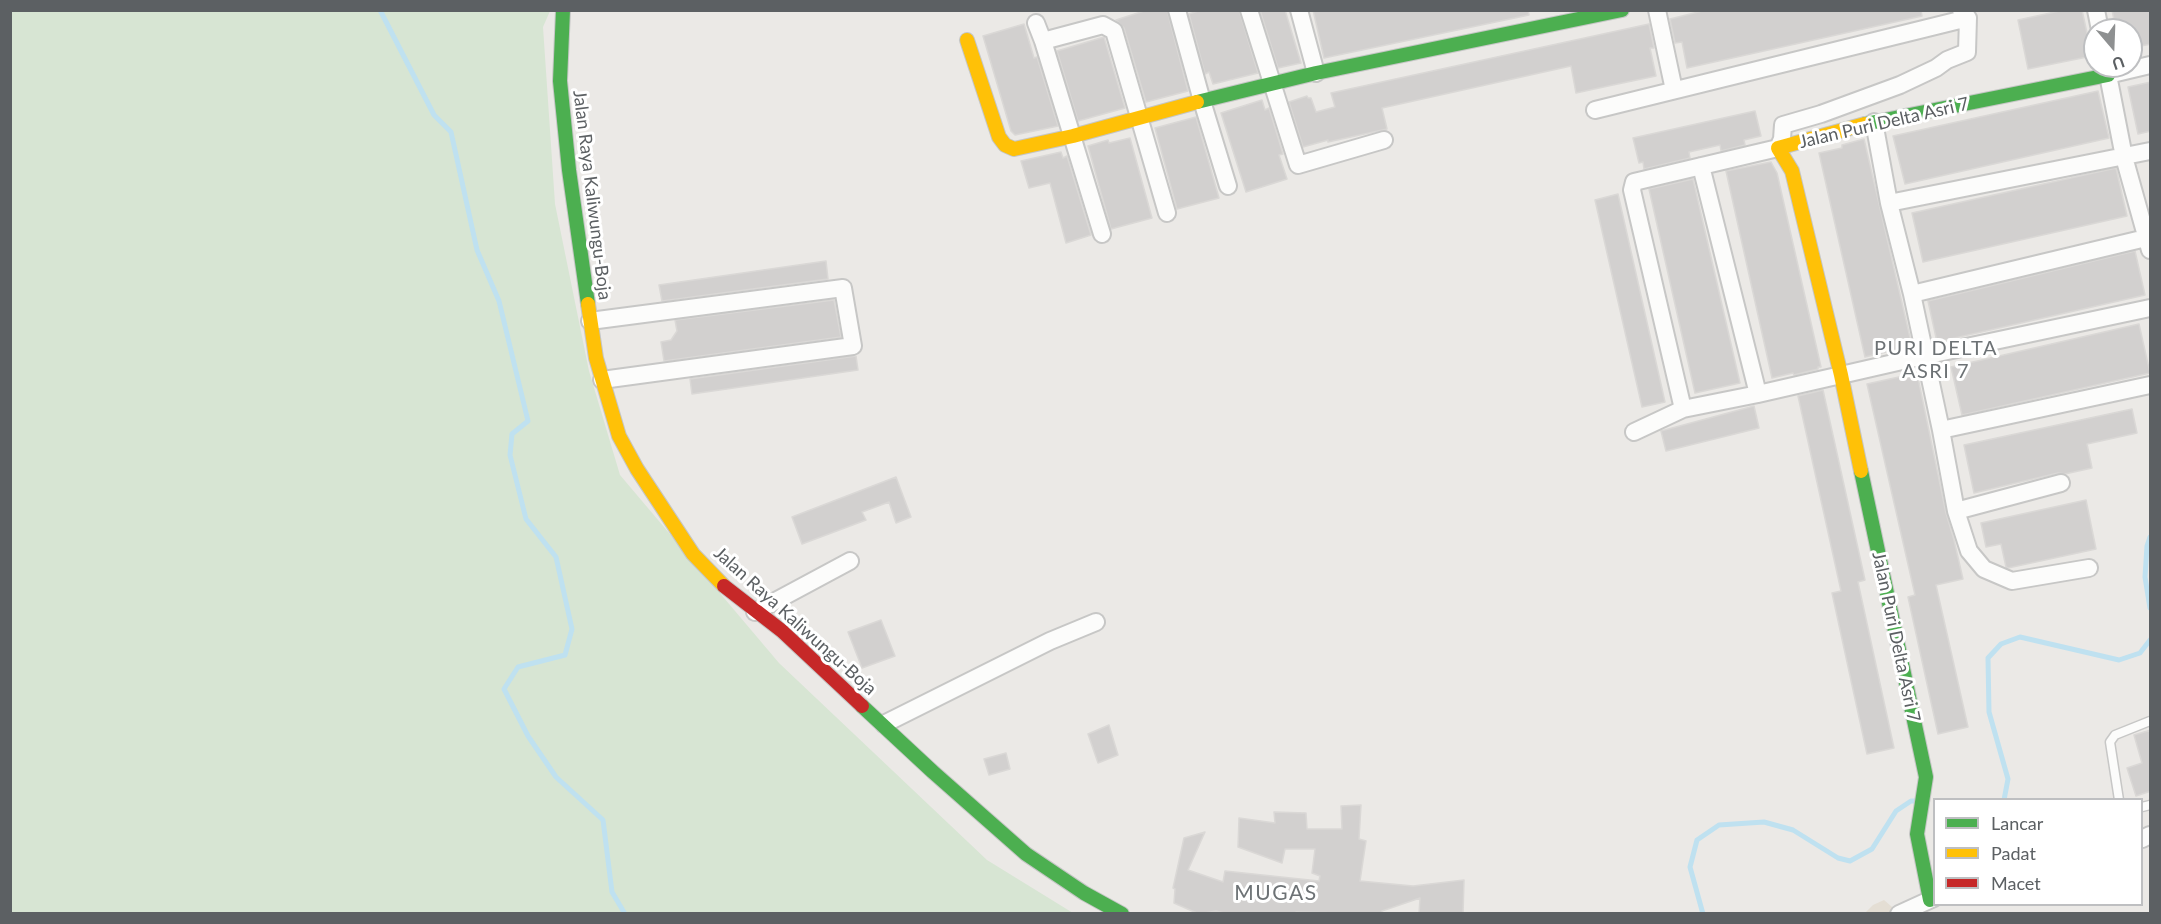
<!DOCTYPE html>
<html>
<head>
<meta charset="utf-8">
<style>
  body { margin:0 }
  #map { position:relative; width:2161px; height:924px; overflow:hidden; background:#ebe9e6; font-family:Lato,sans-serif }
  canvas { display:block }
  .frame { position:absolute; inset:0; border:12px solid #5c6063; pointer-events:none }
  .legend { position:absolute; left:1933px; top:798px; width:210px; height:108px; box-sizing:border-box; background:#fff; border:2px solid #bebfc1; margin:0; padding:8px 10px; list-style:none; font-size:18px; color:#5c6063 }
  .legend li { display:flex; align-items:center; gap:12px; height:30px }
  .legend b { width:30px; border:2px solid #bebfc1 }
  .north { position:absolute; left:2083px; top:18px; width:60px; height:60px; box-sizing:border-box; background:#fff; border:2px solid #bebfc1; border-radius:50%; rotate:161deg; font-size:16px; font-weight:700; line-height:24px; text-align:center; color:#5c6063 }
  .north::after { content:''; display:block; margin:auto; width:21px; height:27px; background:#8e9091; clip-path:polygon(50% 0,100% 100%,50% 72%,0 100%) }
</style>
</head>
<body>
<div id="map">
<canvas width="2161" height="924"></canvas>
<div class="frame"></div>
<ul class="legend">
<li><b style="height:8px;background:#4caf50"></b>Lancar</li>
<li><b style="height:8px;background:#ffc107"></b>Padat</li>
<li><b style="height:8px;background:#c62828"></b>Macet</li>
</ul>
<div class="north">U</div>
</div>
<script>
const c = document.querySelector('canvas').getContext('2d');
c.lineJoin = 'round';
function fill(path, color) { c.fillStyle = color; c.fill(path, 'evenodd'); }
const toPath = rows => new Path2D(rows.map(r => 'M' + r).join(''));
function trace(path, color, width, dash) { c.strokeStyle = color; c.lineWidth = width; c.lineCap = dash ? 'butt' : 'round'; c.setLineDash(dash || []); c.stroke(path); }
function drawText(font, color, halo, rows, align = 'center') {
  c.font = font + ' Lato,sans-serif'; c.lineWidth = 6; c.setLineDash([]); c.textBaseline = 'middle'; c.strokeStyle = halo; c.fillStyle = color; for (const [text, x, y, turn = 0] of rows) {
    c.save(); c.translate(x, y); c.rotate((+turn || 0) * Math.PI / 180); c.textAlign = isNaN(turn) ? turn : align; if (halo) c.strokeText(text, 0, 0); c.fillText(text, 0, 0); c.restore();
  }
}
fill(toPath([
  [1884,900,1899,913,1864,914,1873,905]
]), '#e4ded4');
fill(toPath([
  [10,11,550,11,543,27,555,204,589,371,620,475,779,663,987,860,1073,913,11,913]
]), '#d7e5d3');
trace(toPath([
  [380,10,434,115,451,132,477,250,499,301,528,421,512,434,510,455,526,519,556,557,572,629,565,655,518,667,504,689,528,736,556,777,603,820,612,892,625,914],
  [2150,537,2147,546,2145,577,2150,608],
  [2004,800,2008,779,1989,712,1988,658,2001,644,2020,637,2119,660,2140,653,2150,640],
  [1703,914,1690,867,1697,840,1719,825,1764,822,1793,830,1838,858,1850,861,1872,849,1896,811,1911,801,1917,801]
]), '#bfe1f0', 5);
const building = toPath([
  [1147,10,1167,10,1188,91,1146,102,1124,28,1116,20,1147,10],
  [1201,10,1239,10,1258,73,1213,84,1209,72,1205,74,1189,14,1201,10],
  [1260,10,1285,10,1301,63,1278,68,1260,10],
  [1313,10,1528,10,1529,15,1324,58,1313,10],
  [1706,10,1921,10,1922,16,1687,68,1682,42,1675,43,1670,19,1706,10],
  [2064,10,2082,10,2092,56,2028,69,2018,20,2064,10],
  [2112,10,2151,10,2151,44,2131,48,2131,30,2116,30,2112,10],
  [1024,24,1034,58,1037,57,1058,126,1015,135,1011,131,983,36,1024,24],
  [1649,24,1654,48,1650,48,1656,76,1613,85,1576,93,1571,66,1382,108,1387,129,1328,142,1328,140,1303,147,1289,102,1307,96,1308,98,1311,98,1316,112,1335,107,1331,93,1649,24],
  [1104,37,1125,108,1078,121,1057,51,1104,37],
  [2151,82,2151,131,2138,134,2128,87,2151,82],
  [2098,91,2109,138,1905,184,1893,136,2098,91],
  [1262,100,1265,110,1269,108,1283,154,1279,155,1287,179,1246,192,1221,113,1262,100],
  [1755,111,1761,136,1744,140,1745,145,1721,151,1720,145,1689,152,1690,158,1644,169,1643,162,1639,163,1633,138,1755,111],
  [1196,117,1219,198,1177,209,1155,128,1196,117],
  [1130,138,1152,218,1111,229,1088,146,1108,140,1109,143,1130,138],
  [1864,139,1912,346,1865,357,1819,153,1842,148,1842,145,1864,139],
  [1061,152,1063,158,1067,156,1091,235,1066,243,1050,183,1029,188,1021,161,1061,152],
  [1771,162,1777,173,1821,367,1818,367,1818,369,1794,375,1793,373,1772,378,1726,171,1771,162],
  [2116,168,2127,216,1923,262,1912,213,2116,168],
  [1693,179,1740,383,1695,393,1649,189,1693,179],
  [1618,194,1665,402,1642,407,1595,200,1618,194],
  [2135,251,2145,295,1937,342,1928,301,2135,251],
  [826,261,828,279,662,301,659,285,826,261],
  [834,300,841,337,664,361,661,342,671,340,677,331,675,320,834,300],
  [2139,324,2150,373,1962,415,1951,367,2139,324],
  [856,356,858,370,692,394,690,379,856,356],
  [1917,373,1946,513,1954,540,1963,579,1936,585,1968,727,1938,734,1908,597,1915,595,1867,384,1917,373],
  [1823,390,1865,580,1858,582,1894,748,1867,754,1832,593,1841,591,1798,396,1823,390],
  [1754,406,1759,428,1666,451,1661,431,1754,406],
  [2132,409,2137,433,2087,444,2092,468,2065,474,2058,473,1974,493,1964,445,2132,409],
  [896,477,911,517,896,523,889,502,862,512,866,520,802,544,792,517,896,477],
  [2086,500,2096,549,2008,568,2006,567,2001,544,1986,547,1981,523,2086,500],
  [881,620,895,656,862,668,848,632,881,620],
  [1109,725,1118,755,1098,763,1088,734,1109,725],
  [2151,730,2151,791,2136,796,2127,768,2142,763,2134,735,2151,730],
  [1006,753,1010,769,989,775,984,759,1006,753],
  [1361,805,1359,839,1366,841,1360,881,1413,886,1464,880,1463,914,1419,914,1420,898,1382,911,1382,914,1296,912,1296,914,1228,914,1216,911,1199,914,1174,903,1175,889,1173,888,1184,838,1205,832,1188,870,1223,882,1225,871,1319,881,1320,876,1312,873,1315,849,1285,849,1282,863,1238,847,1239,818,1275,823,1274,812,1306,813,1307,829,1342,829,1341,806,1361,805]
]);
fill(building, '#d2d0cf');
trace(building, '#dad8d6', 1.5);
const lane = toPath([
  [2119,800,2110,742,2115,735,2150,721],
  [2142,807,2150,805]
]);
const street = toPath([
  [1177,10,1202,101,1228,186],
  [1249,10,1298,165,1384,140],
  [1299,10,1316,73],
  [1657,10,1674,90],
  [2096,10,2100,30],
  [1036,23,1043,41,1103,25,1114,31,1167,213],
  [1043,41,1102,234],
  [2150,65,2108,75,2124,157,2150,250],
  [1595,110,1968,18],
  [1874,122,1889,203,1912,294,1941,430,1956,511,1969,551,1984,569,2012,581,2089,568],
  [1701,166,1758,394],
  [1889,203,2150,151],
  [1912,294,2150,237],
  [590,321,843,288,853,346,602,380],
  [1683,409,1632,190,1634,182,1778,148,1782,139,1783,125,1821,114,1900,85,1936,68,1947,60,1967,52,1968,18,1961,10],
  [1941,430,2150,385],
  [1634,432,1683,409,1758,394,1924,356,2150,308],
  [1956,511,2061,483],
  [755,612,850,561],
  [884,724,1050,641,1096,622],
  [2142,839,2150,835],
  [1899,914,1934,898]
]);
const fast = toPath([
  [563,10,560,81,569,170,588,304],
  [1197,102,1316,73,1622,10],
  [1865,124,2108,75,2107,66],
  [1861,471,1926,777,1917,834,1930,900],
  [862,706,933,772,1026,854,1084,893,1122,914]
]);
const slow = toPath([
  [967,40,999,137,1005,145,1014,149,1073,136,1197,102],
  [588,304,596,358,619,436,637,469,693,554,724,586],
  [1861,471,1841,375,1792,171,1778,148,1865,124]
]);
const jam = toPath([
  [724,586,782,631,862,706]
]);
trace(lane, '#c7c7c6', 11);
trace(street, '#c7c7c6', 20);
trace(fast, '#c5c6c5', 16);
trace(slow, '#c5c6c5', 16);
trace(jam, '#c5c6c5', 16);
trace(lane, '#fcfcfb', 8);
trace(street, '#fcfcfb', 16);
trace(fast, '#4caf50', 14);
trace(slow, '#ffc107', 14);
trace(jam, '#c62828', 14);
drawText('18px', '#5c6063', '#fff', [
  ["Jalan Puri Delta Asri 7",1884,123,-13],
  ["Jalan Raya Kaliwungu-Boja",592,195,83],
  ["Jalan Raya Kaliwungu-Boja",795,621,42],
  ["Jalan Puri Delta Asri 7",1896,637,78]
]);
c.letterSpacing = '1.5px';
drawText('20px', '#6d7275', '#fff', [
  ["PURI DELTA",1936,349],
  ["ASRI 7",1936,372]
]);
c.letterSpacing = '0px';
c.letterSpacing = '1.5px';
drawText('21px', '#6d7275', '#fff', [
  ["MUGAS",1276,893]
]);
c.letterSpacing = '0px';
</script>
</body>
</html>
